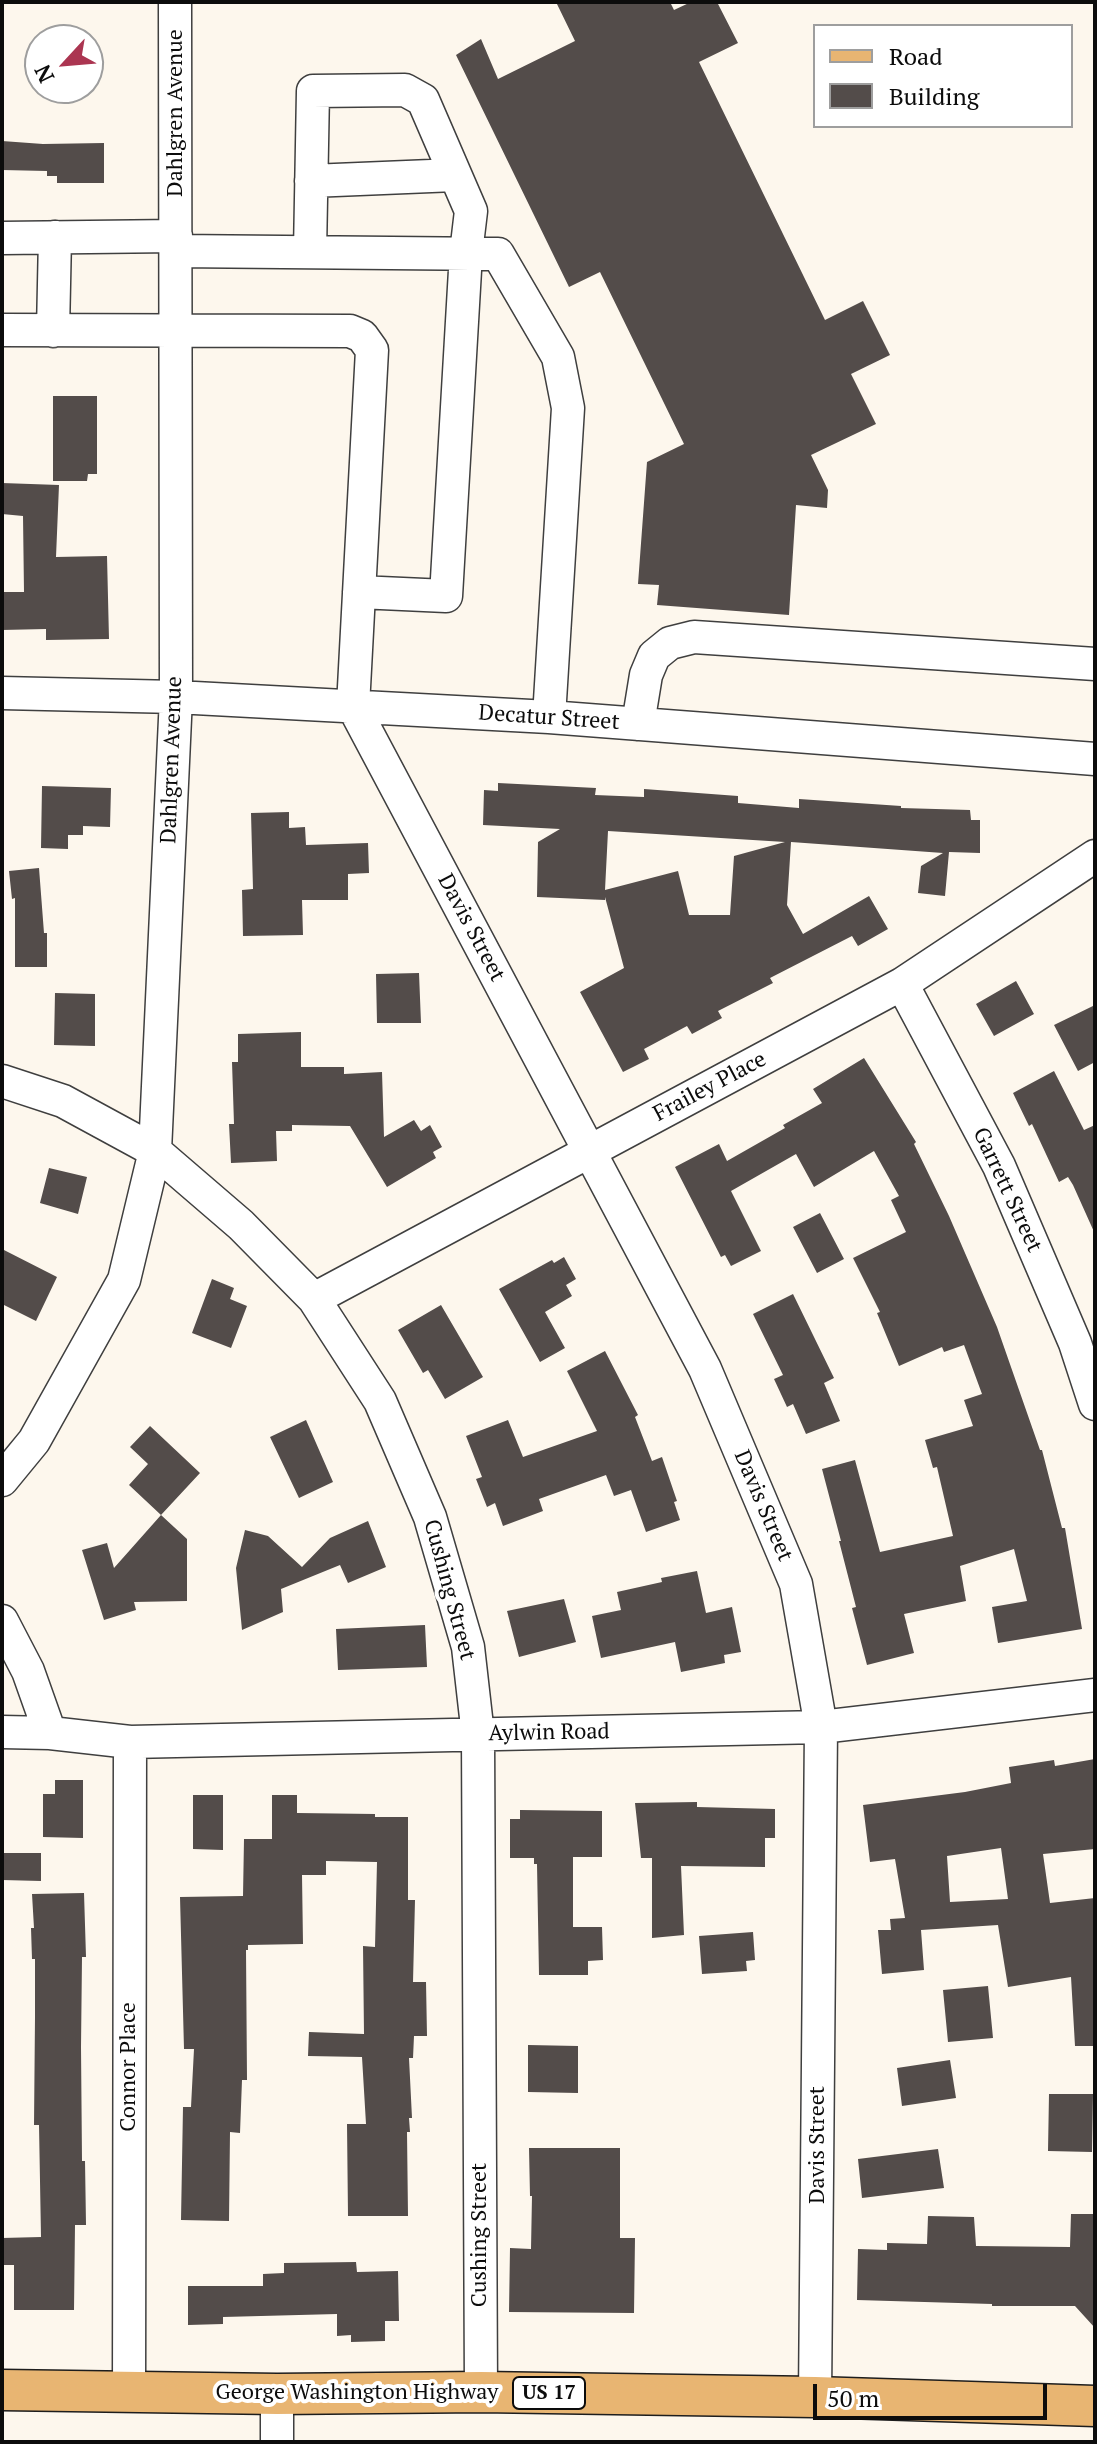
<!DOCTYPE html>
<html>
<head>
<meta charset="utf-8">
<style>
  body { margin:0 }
  #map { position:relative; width:1097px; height:2444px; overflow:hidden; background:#fdf7ed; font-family:"PT Serif",serif }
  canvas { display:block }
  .frame { position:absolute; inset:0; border:4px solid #0c0c0c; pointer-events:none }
  .legend { position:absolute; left:813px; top:24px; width:260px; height:104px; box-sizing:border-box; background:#fff; border:2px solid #9e9e9e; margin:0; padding:10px 14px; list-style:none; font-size:24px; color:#0c0c0c }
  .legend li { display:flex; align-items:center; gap:16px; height:40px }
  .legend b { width:40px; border:2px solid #9e9e9e }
  .north { position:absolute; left:24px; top:24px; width:80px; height:80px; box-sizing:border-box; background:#fff; border:2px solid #9e9e9e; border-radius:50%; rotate:244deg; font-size:22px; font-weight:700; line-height:32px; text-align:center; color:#0c0c0c }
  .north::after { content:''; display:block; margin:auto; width:28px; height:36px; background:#ab3551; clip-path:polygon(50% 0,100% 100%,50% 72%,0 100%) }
  .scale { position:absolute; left:813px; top:2384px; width:234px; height:36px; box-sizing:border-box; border:4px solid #0c0c0c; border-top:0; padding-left:10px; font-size:24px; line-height:28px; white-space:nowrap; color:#0c0c0c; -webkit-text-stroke:6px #fff; paint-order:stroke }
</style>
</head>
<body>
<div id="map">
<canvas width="1097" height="2444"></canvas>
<div class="frame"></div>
<ul class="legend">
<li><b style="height:10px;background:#e8b572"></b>Road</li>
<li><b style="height:22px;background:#534c4a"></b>Building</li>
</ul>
<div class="north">N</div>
<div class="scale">50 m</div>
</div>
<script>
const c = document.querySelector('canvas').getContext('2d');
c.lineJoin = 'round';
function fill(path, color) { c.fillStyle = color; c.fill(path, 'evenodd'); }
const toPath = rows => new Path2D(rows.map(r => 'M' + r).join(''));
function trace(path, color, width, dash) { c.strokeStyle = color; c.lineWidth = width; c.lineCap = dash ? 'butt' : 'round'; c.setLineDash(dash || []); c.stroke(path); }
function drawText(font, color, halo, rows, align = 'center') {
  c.font = font + ' "PT Serif",serif'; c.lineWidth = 8; c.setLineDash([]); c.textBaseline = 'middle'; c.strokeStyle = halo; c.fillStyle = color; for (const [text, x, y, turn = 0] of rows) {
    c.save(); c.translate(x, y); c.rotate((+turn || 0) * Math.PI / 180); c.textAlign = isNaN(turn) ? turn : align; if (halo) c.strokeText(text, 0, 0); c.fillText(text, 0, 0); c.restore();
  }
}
fill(toPath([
  [556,2,670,2,674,10,691,2,717,2,738,43,699,62,825,320,863,301,890,355,851,374,876,424,811,455,828,490,827,508,796,505,789,615,657,605,659,585,638,584,647,462,684,444,600,272,569,287,456,55,481,39,498,79,575,41],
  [2,141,43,144,104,143,104,183,57,183,57,176,47,176,47,171,2,170],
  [53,396,97,396,97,474,88,474,87,481,53,481],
  [2,483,59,485,56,557,107,556,109,639,46,640,46,629,2,630,2,592,24,592,23,516,2,514],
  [498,783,596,788,595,795,644,797,644,789,738,796,738,803,799,808,799,799,901,806,901,808,970,810,971,820,980,820,980,853,949,852,945,896,918,893,921,866,943,853,791,842,787,905,803,934,869,896,888,929,858,946,852,936,770,978,773,983,718,1011,722,1018,692,1034,687,1026,644,1049,649,1059,623,1072,580,992,624,968,605,897,605,900,537,897,538,842,560,829,483,825,484,790,498,791],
  [608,831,785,842,734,856,730,915,689,915,678,871,605,890],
  [42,786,111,788,110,827,83,826,83,835,68,835,68,849,41,848],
  [289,812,289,828,305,827,306,845,368,843,369,873,348,874,348,900,302,900,303,935,243,936,242,890,253,889,251,813],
  [39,868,44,933,47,933,47,967,15,967,15,898,12,899,9,871],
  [419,973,421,1023,377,1023,376,974],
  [1016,981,1034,1014,994,1036,976,1004],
  [55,993,95,994,95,1046,54,1045],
  [1095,1005,1095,1062,1078,1071,1054,1025],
  [301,1032,301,1067,344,1067,344,1074,382,1072,384,1137,414,1120,421,1131,430,1125,442,1147,433,1152,436,1158,387,1187,350,1126,292,1125,292,1131,276,1131,277,1161,231,1163,229,1124,234,1124,232,1062,238,1062,238,1034],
  [864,1058,916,1142,914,1144,949,1216,997,1327,1040,1450,1042,1450,1062,1528,1065,1528,1082,1629,998,1643,992,1607,1027,1601,1014,1549,960,1566,966,1601,904,1614,914,1653,867,1665,852,1608,856,1607,839,1541,841,1541,822,1469,855,1460,880,1552,953,1536,937,1467,933,1468,925,1440,973,1426,964,1400,982,1394,964,1345,944,1352,942,1347,899,1366,877,1313,880,1312,853,1258,906,1232,891,1200,899,1196,874,1151,814,1187,796,1154,731,1191,761,1251,731,1266,725,1255,721,1257,675,1167,719,1144,727,1161,785,1128,783,1125,822,1103,813,1089],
  [1054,1071,1084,1130,1095,1125,1095,1234,1073,1185,1068,1177,1059,1182,1032,1124,1029,1126,1013,1093],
  [49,1168,87,1177,78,1214,40,1203],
  [820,1213,844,1259,817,1273,793,1227],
  [2,1249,57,1277,36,1321,2,1304],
  [564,1257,576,1279,566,1285,572,1296,545,1312,565,1348,540,1362,499,1289,552,1260,554,1263],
  [212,1279,234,1288,230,1299,247,1306,231,1348,192,1333],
  [793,1294,834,1378,824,1383,840,1421,806,1434,793,1404,787,1407,774,1379,783,1375,753,1314],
  [441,1305,483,1377,445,1399,428,1370,423,1373,398,1330],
  [605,1351,638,1415,635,1417,652,1461,662,1457,677,1501,674,1502,680,1520,646,1532,631,1490,614,1496,606,1475,539,1499,543,1511,503,1526,495,1503,487,1507,476,1479,482,1477,466,1436,508,1420,523,1457,597,1431,567,1371],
  [306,1420,333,1482,299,1498,270,1437],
  [150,1426,200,1473,161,1515,187,1539,187,1601,134,1602,136,1610,104,1620,82,1550,107,1543,114,1568,161,1515,129,1485,148,1464,130,1447],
  [368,1521,386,1567,348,1583,340,1565,281,1589,283,1612,242,1630,236,1568,245,1530,268,1536,302,1567,330,1538],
  [697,1571,706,1613,732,1607,741,1652,724,1655,725,1663,681,1672,675,1642,601,1658,592,1616,621,1610,617,1592,662,1582,661,1578],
  [564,1599,576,1642,519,1657,507,1611],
  [425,1625,427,1667,338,1670,336,1629],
  [1095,1759,1095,1849,1043,1854,1050,1903,1095,1898,1095,2046,1075,2046,1071,1977,1008,1987,998,1925,921,1930,924,1970,882,1974,878,1930,891,1930,890,1919,905,1918,895,1859,870,1862,863,1805,965,1792,1011,1783,1009,1767,1054,1760,1055,1766],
  [1001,1848,1008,1899,950,1902,947,1856],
  [55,1780,83,1780,83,1838,43,1837,43,1794,55,1794],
  [193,1795,223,1795,223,1850,193,1849],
  [272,1795,297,1795,297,1813,375,1814,375,1817,408,1817,408,1900,415,1900,413,1982,426,1982,427,2036,414,2036,413,2058,409,2058,412,2118,409,2118,410,2132,407,2132,408,2216,348,2216,347,2124,366,2124,362,2057,308,2056,309,2032,364,2034,363,1946,375,1947,377,1862,326,1861,326,1875,302,1875,303,1944,248,1945,248,1950,246,1950,247,2080,242,2080,240,2133,230,2132,229,2221,181,2220,183,2107,191,2107,194,2049,184,2049,180,1897,243,1896,244,1839,272,1839],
  [697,1802,697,1807,775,1809,775,1838,765,1838,765,1867,681,1866,684,1935,652,1938,652,1858,641,1858,635,1803],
  [520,1810,602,1811,602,1857,573,1857,573,1927,602,1927,603,1960,588,1961,588,1975,539,1975,537,1864,534,1864,534,1858,510,1858,510,1819,520,1819],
  [2,1853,41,1853,41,1881,2,1880],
  [84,1893,86,1957,82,1957,81,2047,82,2161,85,2161,86,2225,75,2225,74,2310,14,2310,14,2265,2,2265,2,2238,41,2237,39,2125,34,2125,35,2017,35,1959,32,1959,31,1928,34,1928,32,1894],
  [753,1932,755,1960,746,1961,747,1971,702,1974,699,1936],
  [988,1986,993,2038,948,2042,943,1990],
  [528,2045,578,2046,578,2093,528,2092],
  [950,2060,956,2098,902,2106,897,2068],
  [1049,2094,1093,2094,1092,2152,1048,2151],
  [529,2148,620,2148,620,2238,635,2238,634,2313,509,2312,510,2248,531,2249,532,2196,530,2196],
  [938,2149,944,2188,862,2198,858,2159],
  [1071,2214,1095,2214,1095,2328,1075,2306,992,2306,992,2304,857,2300,858,2249,887,2250,887,2243,927,2244,928,2216,974,2217,976,2246,1070,2247],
  [356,2262,357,2272,398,2271,399,2321,385,2321,385,2341,351,2342,351,2335,337,2336,337,2314,223,2317,223,2324,188,2325,188,2286,263,2286,263,2274,284,2273,284,2263]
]), '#534c4a');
const minor = toPath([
  [311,181,455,175],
  [2,238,176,236],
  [176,251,498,254,558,357,568,408,549,717],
  [310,252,313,91,405,90,423,100,471,211,466,253,446,596,359,592],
  [2,330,350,331,362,336,372,350,353,706,705,1369,796,1584,821,1727,815,2397],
  [53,331,55,237],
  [2,693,176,697,549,717,1095,759],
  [638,724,646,675,654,656,670,643,694,637,1095,664],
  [902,984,999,1166,1075,1343,1095,1404],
  [2,1081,63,1101,155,1151,241,1225,314,1299,380,1401,430,1517,468,1647,478,1735,481,2392],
  [314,1299,902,984,1095,856],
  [2,1480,34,1441,124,1280,155,1151,176,697,175,2],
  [2,1621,28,1671,50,1733],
  [2,1732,50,1733,130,1742,821,1727,1095,1695],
  [129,2392,130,1742],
  [277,2394,277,2442]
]);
const major = toPath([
  [2,2390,277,2394,481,2392,815,2397,1095,2406]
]);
trace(minor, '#3f3f3f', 35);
trace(major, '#1d1d1d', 43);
trace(minor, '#fff', 32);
trace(major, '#e8b572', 40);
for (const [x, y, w] of [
  [549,2393,72]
]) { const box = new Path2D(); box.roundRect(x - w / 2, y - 16, w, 32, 6); c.fillStyle = '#fff'; c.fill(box); trace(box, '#0c0c0c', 2); }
drawText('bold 20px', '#0c0c0c', null, [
  ["US 17",549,2393]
]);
drawText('22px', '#0c0c0c', '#fff', [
  ["Dahlgren Avenue",176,113,-90],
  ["Decatur Street",549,718,4],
  ["Dahlgren Avenue",172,760,-88],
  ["Davis Street",471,928,62],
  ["Frailey Place",710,1087,-28],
  ["Garrett Street",1007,1190,65],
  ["Davis Street",763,1506,67],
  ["Cushing Street",449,1590,75],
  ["Aylwin Road",549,1733,-1],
  ["Connor Place",129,2067,-90],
  ["Davis Street",818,2145,-90],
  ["Cushing Street",480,2235,-90],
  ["George Washington Highway",357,2393]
]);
</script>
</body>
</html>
